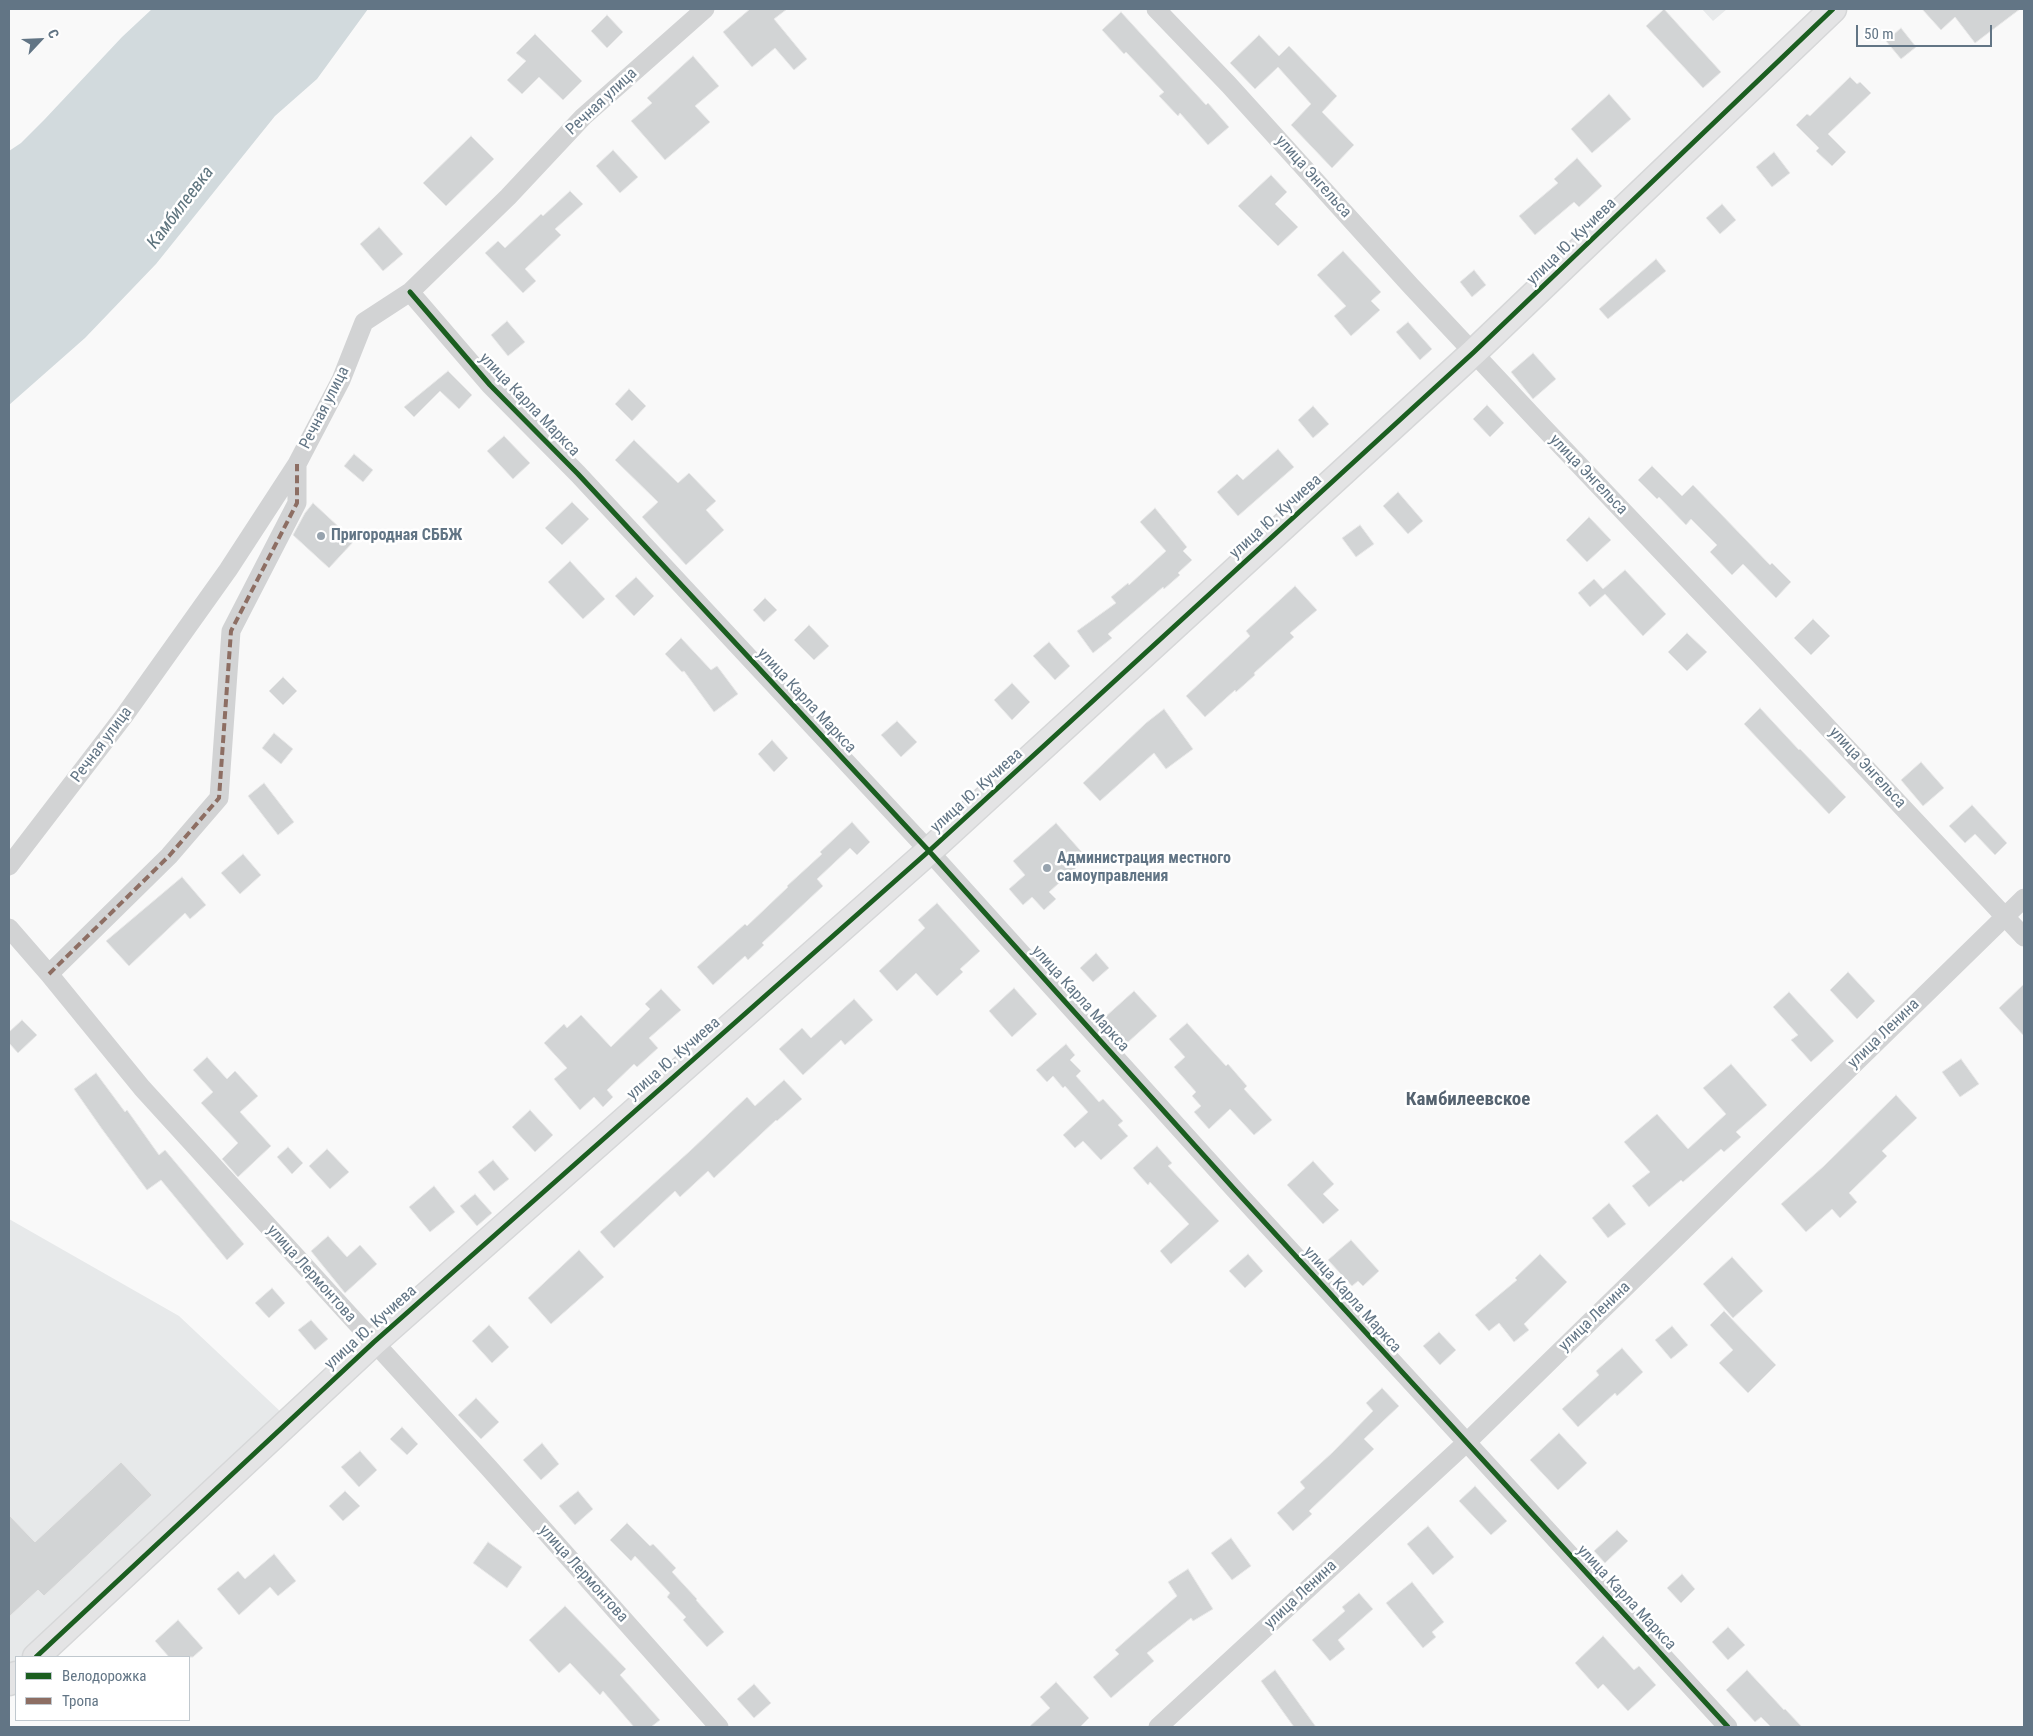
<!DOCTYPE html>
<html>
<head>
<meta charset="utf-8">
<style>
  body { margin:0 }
  #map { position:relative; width:2033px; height:1736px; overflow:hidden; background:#f9f9f9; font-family:"Roboto Condensed",sans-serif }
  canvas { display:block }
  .frame { position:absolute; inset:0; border:10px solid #627585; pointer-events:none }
  .legend { position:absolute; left:15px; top:1656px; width:175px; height:65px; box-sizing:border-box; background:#fff; border:1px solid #c0c8ce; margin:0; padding:6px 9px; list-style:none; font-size:15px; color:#627585 }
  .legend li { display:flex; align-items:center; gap:10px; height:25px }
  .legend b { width:25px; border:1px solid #c0c8ce }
  .north { position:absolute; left:15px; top:15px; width:50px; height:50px; -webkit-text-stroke:4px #fff; paint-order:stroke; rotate:65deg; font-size:14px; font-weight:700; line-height:20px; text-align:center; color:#627585 }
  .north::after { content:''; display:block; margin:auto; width:18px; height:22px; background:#627585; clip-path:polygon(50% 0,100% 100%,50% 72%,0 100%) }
  .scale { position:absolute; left:1856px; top:25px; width:136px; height:22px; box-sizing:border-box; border:2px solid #627585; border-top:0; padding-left:6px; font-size:15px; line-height:18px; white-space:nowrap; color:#627585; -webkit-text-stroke:4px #fff; paint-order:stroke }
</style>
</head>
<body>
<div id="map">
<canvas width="2033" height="1736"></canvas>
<div class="frame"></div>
<ul class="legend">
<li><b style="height:6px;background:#1b5e20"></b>Велодорожка</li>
<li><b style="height:6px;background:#8d6e63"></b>Тропа</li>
</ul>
<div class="north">С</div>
<div class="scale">50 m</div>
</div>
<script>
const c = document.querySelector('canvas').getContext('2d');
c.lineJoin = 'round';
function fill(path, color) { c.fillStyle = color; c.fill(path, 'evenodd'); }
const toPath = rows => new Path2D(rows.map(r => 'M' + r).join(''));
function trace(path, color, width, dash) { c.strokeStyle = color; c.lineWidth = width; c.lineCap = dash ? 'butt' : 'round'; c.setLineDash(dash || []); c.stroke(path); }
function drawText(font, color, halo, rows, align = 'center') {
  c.font = font + ' "Roboto Condensed",sans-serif'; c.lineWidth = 5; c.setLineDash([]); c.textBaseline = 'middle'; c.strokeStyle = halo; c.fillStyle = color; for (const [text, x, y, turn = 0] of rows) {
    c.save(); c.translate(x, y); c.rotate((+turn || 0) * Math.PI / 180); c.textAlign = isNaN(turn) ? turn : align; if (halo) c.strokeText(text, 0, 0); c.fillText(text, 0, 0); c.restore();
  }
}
fill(toPath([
  [1702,9,1727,9,1713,21],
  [9,1219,179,1316,282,1413,22,1657,16,1657,16,1662,9,1669]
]), '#e7e9ea');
fill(toPath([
  [152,9,368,9,317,79,275,116,156,264,85,338,9,405,9,151,21,143,44,120,122,37]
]), '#d2dadd');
const building = toPath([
  [750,9,787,9,774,19,807,59,794,70,775,48,752,67,723,32,750,9],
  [1664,9,1721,72,1703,88,1646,26,1664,9],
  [1922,9,2020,9,1975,43,1955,17,1941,30,1922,9],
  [1121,12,1206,105,1208,103,1229,127,1208,145,1180,113,1178,116,1159,96,1164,92,1126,52,1124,54,1102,30,1121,12],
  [607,15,623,32,607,48,591,31,607,15],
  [1901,28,1916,47,1901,59,1886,41,1901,28],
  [535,34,582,81,563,100,539,77,522,94,507,80,526,61,516,53,535,34],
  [1259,35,1279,56,1289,46,1337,96,1322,112,1354,145,1332,168,1291,125,1311,104,1278,67,1255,89,1230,63,1259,35],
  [693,56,719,86,695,106,710,122,665,160,631,121,652,103,647,98,693,56],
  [1850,77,1857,84,1860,82,1871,93,1828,134,1846,152,1832,166,1816,151,1819,148,1796,125,1807,114,1810,116,1850,77],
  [1609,94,1631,119,1592,153,1571,129,1609,94],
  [471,136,494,159,446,206,423,183,471,136],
  [613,150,638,177,620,193,596,166,613,150],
  [1774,152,1790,173,1772,187,1756,167,1774,152],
  [1577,158,1602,186,1579,207,1574,202,1535,235,1519,216,1558,183,1554,179,1577,158],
  [1271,175,1287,192,1275,204,1298,227,1278,246,1238,206,1271,175],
  [570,191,583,204,555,229,561,235,525,269,536,281,523,293,485,253,498,241,505,248,541,214,543,216,570,191],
  [1722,204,1736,220,1720,234,1706,218,1722,204],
  [379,227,403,254,383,271,360,244,379,227],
  [1343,251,1381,292,1371,301,1380,310,1351,336,1334,316,1346,306,1317,275,1343,251],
  [1656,259,1666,271,1608,319,1599,309,1656,259],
  [1474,270,1486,285,1472,297,1460,282,1474,270],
  [507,321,525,342,508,356,491,335,507,321],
  [1408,322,1432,349,1420,360,1396,332,1408,322],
  [1533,353,1556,379,1533,399,1511,372,1533,353],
  [448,371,472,395,459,409,440,391,414,417,404,407,448,371],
  [629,389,646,406,632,421,615,404,629,389],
  [1487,405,1504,423,1490,437,1473,419,1487,405],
  [1313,406,1329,424,1313,438,1298,420,1313,406],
  [504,436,530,463,513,479,487,451,504,436],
  [634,440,678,483,689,473,716,501,706,510,724,530,686,565,642,517,658,502,615,460,634,440],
  [1278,449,1294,467,1238,516,1217,492,1237,474,1243,480,1278,449],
  [354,454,373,470,363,482,344,466,354,454],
  [1652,466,1682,496,1693,485,1770,565,1772,563,1791,582,1776,598,1743,564,1732,575,1710,552,1717,545,1691,519,1686,525,1659,497,1657,499,1638,480,1652,466],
  [1398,492,1423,521,1408,534,1383,506,1398,492],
  [572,502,589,519,562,545,545,528,572,502],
  [313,503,354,541,329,568,293,535,305,513,313,503],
  [1155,508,1187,547,1183,551,1192,560,1178,573,1180,575,1164,589,1163,587,1108,634,1112,638,1093,653,1077,631,1116,603,1111,597,1128,583,1129,585,1166,551,1140,522,1155,508],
  [1589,517,1611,540,1587,562,1566,540,1589,517],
  [1360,525,1374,544,1356,557,1342,538,1360,525],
  [570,561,605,599,583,619,548,582,570,561],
  [1625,570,1666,614,1643,636,1605,594,1590,607,1578,593,1594,579,1603,589,1625,570],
  [636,577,654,596,634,616,615,596,636,577],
  [1295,586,1317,610,1290,633,1294,637,1254,673,1255,675,1236,692,1235,690,1205,717,1186,696,1250,636,1246,631,1295,586],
  [765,598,777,610,764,622,753,610,765,598],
  [1813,619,1830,636,1811,655,1794,638,1813,619],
  [809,625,829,646,814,660,794,640,809,625],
  [1687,633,1707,652,1687,671,1668,652,1687,633],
  [681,638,711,670,717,666,738,694,714,712,684,671,682,672,665,654,681,638],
  [1049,642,1070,666,1055,680,1033,656,1049,642],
  [283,677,297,691,283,705,269,691,283,677],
  [1012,683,1030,702,1012,720,994,700,1012,683],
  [1760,708,1799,750,1800,749,1846,797,1829,814,1744,724,1760,708],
  [1164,709,1193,749,1166,769,1154,753,1100,801,1083,783,1146,723,1164,709],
  [897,721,917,742,901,757,881,735,897,721],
  [274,733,293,749,281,764,262,748,274,733],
  [772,740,788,758,774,772,758,754,772,740],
  [1921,762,1944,788,1923,806,1901,780,1921,762],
  [264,783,294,822,278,835,248,796,264,783],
  [1972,805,2007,843,1995,855,1975,834,1965,843,1949,826,1972,805],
  [852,822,870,842,857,855,850,848,817,879,823,886,762,943,764,945,748,960,745,956,713,985,697,967,745,924,747,926,788,887,787,886,822,854,820,852,852,822],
  [1056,823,1087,858,1049,892,1056,899,1044,910,1032,897,1023,905,1009,889,1025,875,1013,861,1056,823],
  [243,854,261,875,240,894,221,873,243,854],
  [182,877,206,905,190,919,185,913,129,966,106,941,182,877],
  [937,903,980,951,960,969,963,972,937,996,916,973,897,991,879,971,925,928,918,920,937,903],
  [1096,953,1109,968,1093,982,1080,968,1096,953],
  [1848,972,1875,1001,1857,1019,1830,990,1848,972],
  [2024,984,2024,1036,1999,1008,2024,984],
  [1014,988,1037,1014,1012,1037,989,1011,1014,988],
  [661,989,681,1010,649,1038,658,1048,637,1067,634,1064,607,1090,613,1097,603,1107,594,1097,580,1110,554,1079,567,1068,544,1043,564,1024,567,1028,581,1015,611,1047,650,1009,645,1004,661,989],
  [1134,991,1157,1016,1127,1043,1104,1018,1134,991],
  [1789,992,1834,1041,1811,1062,1791,1040,1798,1035,1773,1007,1789,992],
  [854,999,873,1020,845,1045,841,1040,803,1075,779,1049,802,1028,811,1038,854,999],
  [22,1020,37,1035,18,1053,9,1043,9,1032,22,1020],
  [1187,1023,1226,1066,1228,1064,1247,1086,1244,1089,1272,1120,1254,1135,1230,1109,1209,1129,1194,1112,1201,1106,1192,1096,1196,1092,1174,1067,1185,1057,1169,1039,1187,1023],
  [1066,1044,1075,1055,1070,1060,1081,1071,1076,1076,1099,1102,1103,1099,1123,1121,1118,1125,1128,1136,1101,1160,1083,1141,1075,1148,1063,1135,1088,1112,1065,1086,1063,1088,1053,1076,1047,1082,1036,1070,1066,1044],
  [207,1057,227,1079,235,1071,258,1096,240,1112,271,1146,238,1177,222,1159,238,1143,201,1103,213,1092,193,1070,207,1057],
  [1961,1059,1979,1084,1960,1097,1942,1072,1961,1059],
  [1731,1064,1767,1105,1736,1132,1741,1137,1724,1152,1721,1149,1683,1182,1681,1180,1649,1207,1632,1186,1650,1172,1624,1142,1657,1114,1688,1149,1726,1114,1703,1088,1731,1064],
  [96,1073,125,1112,127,1110,159,1155,165,1150,244,1244,227,1260,161,1180,147,1190,102,1129,74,1089,96,1073],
  [784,1080,802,1099,777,1121,776,1120,714,1178,708,1171,680,1197,675,1191,614,1248,600,1232,690,1151,747,1097,755,1106,784,1080],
  [1896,1095,1917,1118,1882,1151,1887,1156,1849,1193,1857,1202,1840,1218,1832,1209,1806,1232,1781,1204,1824,1166,1896,1095],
  [530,1110,553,1135,535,1152,512,1127,530,1110],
  [1157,1146,1172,1163,1168,1166,1219,1221,1171,1264,1160,1251,1189,1224,1150,1182,1148,1185,1133,1168,1157,1146],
  [288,1147,303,1163,292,1174,277,1157,288,1147],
  [327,1149,349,1172,330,1189,309,1166,327,1149],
  [493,1160,509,1179,494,1191,478,1172,493,1160],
  [1313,1161,1334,1184,1323,1194,1339,1210,1323,1224,1287,1185,1313,1161],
  [434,1186,455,1212,430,1232,409,1207,434,1186],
  [475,1194,492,1213,477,1226,460,1206,475,1194],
  [1609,1203,1626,1224,1608,1238,1592,1218,1609,1203],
  [328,1236,347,1257,360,1245,377,1264,345,1293,311,1251,328,1236],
  [1351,1240,1379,1271,1363,1286,1358,1281,1352,1286,1328,1260,1351,1240],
  [579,1250,604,1277,551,1324,528,1298,579,1250],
  [1248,1254,1263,1271,1245,1288,1229,1271,1248,1254],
  [1540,1254,1567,1282,1524,1324,1529,1330,1514,1342,1499,1323,1489,1331,1475,1315,1517,1280,1515,1278,1540,1254],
  [1732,1257,1763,1291,1733,1318,1703,1284,1732,1257],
  [272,1288,285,1303,269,1318,255,1303,272,1288],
  [1724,1311,1776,1365,1748,1393,1719,1363,1733,1350,1710,1325,1724,1311],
  [311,1320,328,1339,315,1350,298,1330,311,1320],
  [489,1325,509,1347,492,1363,472,1341,489,1325],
  [1672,1326,1688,1345,1671,1359,1655,1340,1672,1326],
  [1439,1332,1456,1350,1440,1365,1423,1346,1439,1332],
  [1622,1348,1643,1372,1617,1396,1615,1393,1578,1427,1562,1409,1599,1375,1596,1371,1622,1348],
  [1382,1388,1399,1406,1364,1439,1374,1449,1309,1511,1312,1514,1293,1531,1277,1513,1305,1488,1300,1482,1332,1453,1373,1411,1366,1403,1382,1388],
  [476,1398,499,1422,481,1439,458,1415,476,1398],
  [402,1427,418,1444,407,1455,390,1439,402,1427],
  [1559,1433,1587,1463,1558,1490,1530,1460,1559,1433],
  [542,1443,559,1464,541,1480,523,1460,542,1443],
  [360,1451,377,1470,359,1487,341,1467,360,1451],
  [121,1462,152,1495,44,1596,38,1590,9,1617,9,1515,35,1542,121,1462],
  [1475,1486,1507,1521,1491,1535,1459,1501,1475,1486],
  [345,1491,360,1506,343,1521,329,1506,345,1491],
  [578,1491,593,1509,575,1525,559,1506,578,1491],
  [627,1523,650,1546,653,1544,676,1568,672,1572,697,1599,696,1600,724,1632,707,1647,683,1620,686,1617,667,1597,670,1593,635,1556,631,1561,610,1540,627,1523],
  [1428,1526,1454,1557,1433,1575,1407,1544,1428,1526],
  [1617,1530,1628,1541,1605,1563,1594,1551,1617,1530],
  [1231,1538,1251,1566,1232,1580,1211,1553,1231,1538],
  [488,1542,522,1567,507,1588,473,1563,488,1542],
  [274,1554,296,1581,278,1596,270,1587,239,1615,217,1589,238,1571,245,1579,274,1554],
  [1188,1569,1213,1609,1193,1621,1191,1618,1147,1653,1154,1661,1111,1698,1093,1677,1119,1654,1115,1650,1177,1596,1168,1582,1188,1569],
  [1682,1574,1695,1589,1681,1603,1667,1588,1682,1574],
  [1412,1582,1444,1622,1432,1632,1436,1637,1423,1648,1386,1603,1412,1582],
  [1359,1593,1373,1609,1338,1640,1345,1649,1330,1661,1312,1640,1345,1611,1342,1607,1359,1593],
  [565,1606,626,1669,620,1675,660,1720,651,1727,634,1727,603,1691,600,1695,570,1663,559,1673,529,1640,565,1606],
  [178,1620,203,1648,193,1657,169,1657,155,1641,178,1620],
  [1728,1627,1745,1645,1728,1660,1712,1642,1728,1627],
  [1603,1636,1634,1670,1639,1666,1656,1685,1628,1711,1603,1684,1598,1689,1575,1663,1603,1636],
  [1275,1670,1316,1727,1294,1727,1261,1681,1275,1670],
  [1747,1670,1784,1710,1785,1709,1802,1727,1771,1727,1761,1717,1755,1722,1726,1690,1747,1670],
  [1056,1682,1089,1718,1080,1727,1029,1727,1050,1708,1040,1697,1056,1682],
  [754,1684,771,1703,754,1718,737,1699,754,1684]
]);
fill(building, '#d2d4d5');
trace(building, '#e8e8e8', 1);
const secondary = toPath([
  [36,1657,374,1342,929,851,1474,352,1833,9],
  [9,1682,16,1675]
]);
trace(secondary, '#d6d7d8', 29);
trace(toPath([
  [1156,9,1229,85,1410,285,1542,426,1757,652,2024,937],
  [410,292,490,385,578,474,929,851,1235,1190,1728,1727],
  [9,866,124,716,228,570,297,464,341,380,364,322,410,292,508,197,583,117,705,9],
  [9,928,49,974,142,1088,489,1468,719,1727],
  [49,974,169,856,219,798,231,631,297,503,297,464],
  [1158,1727,1466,1443,2024,898]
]), '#d2d3d4', 19);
trace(secondary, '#e4e4e5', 26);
trace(toPath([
  [49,974,169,856,219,798,231,631,297,503,297,464]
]), '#8d6e63', 4, [8, 4]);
trace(toPath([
  [410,292,490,385,578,474,929,851,1235,1190,1728,1727],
  [36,1657,374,1342,929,851,1474,352,1833,9]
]), '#1b5e20', 5);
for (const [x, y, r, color] of [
  [321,536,5,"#97a3ae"],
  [1047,868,5,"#97a3ae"]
]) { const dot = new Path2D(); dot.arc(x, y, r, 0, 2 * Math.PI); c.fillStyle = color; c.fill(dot); trace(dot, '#fff', 2); }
drawText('16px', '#627585', '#fff', [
  ["Речная улица",602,102,-43],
  ["улица Энгельса",1313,177,48],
  ["улица Ю. Кучиева",1572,242,-44],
  ["улица Карла Маркса",529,405,46],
  ["Речная улица",325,408,-63],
  ["улица Энгельса",1588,475,46],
  ["улица Ю. Кучиева",1276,517,-42],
  ["улица Карла Маркса",806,701,47],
  ["Речная улица",102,745,-53],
  ["улица Энгельса",1867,768,47],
  ["улица Ю. Кучиева",977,791,-42],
  ["улица Карла Маркса",1080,999,48],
  ["улица Ленина",1884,1034,-44],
  ["улица Ю. Кучиева",674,1059,-41],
  ["улица Лермонтова",311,1274,48],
  ["улица Карла Маркса",1352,1300,48],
  ["улица Ленина",1595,1317,-44],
  ["улица Ю. Кучиева",371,1328,-42],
  ["улица Лермонтова",583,1574,48],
  ["улица Ленина",1301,1595,-43],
  ["улица Карла Маркса",1626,1598,47]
]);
drawText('bold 16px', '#627585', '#fff', [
  ["Пригородная СББЖ",331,536],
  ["Администрация местного",1057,859],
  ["самоуправления",1057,877]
], 'left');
drawText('italic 18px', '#5e747e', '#fff', [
  ["Камбилеевка",181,208,-53]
]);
drawText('bold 19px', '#556370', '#fff', [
  ["Камбилеевское",1468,1100]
]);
</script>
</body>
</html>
